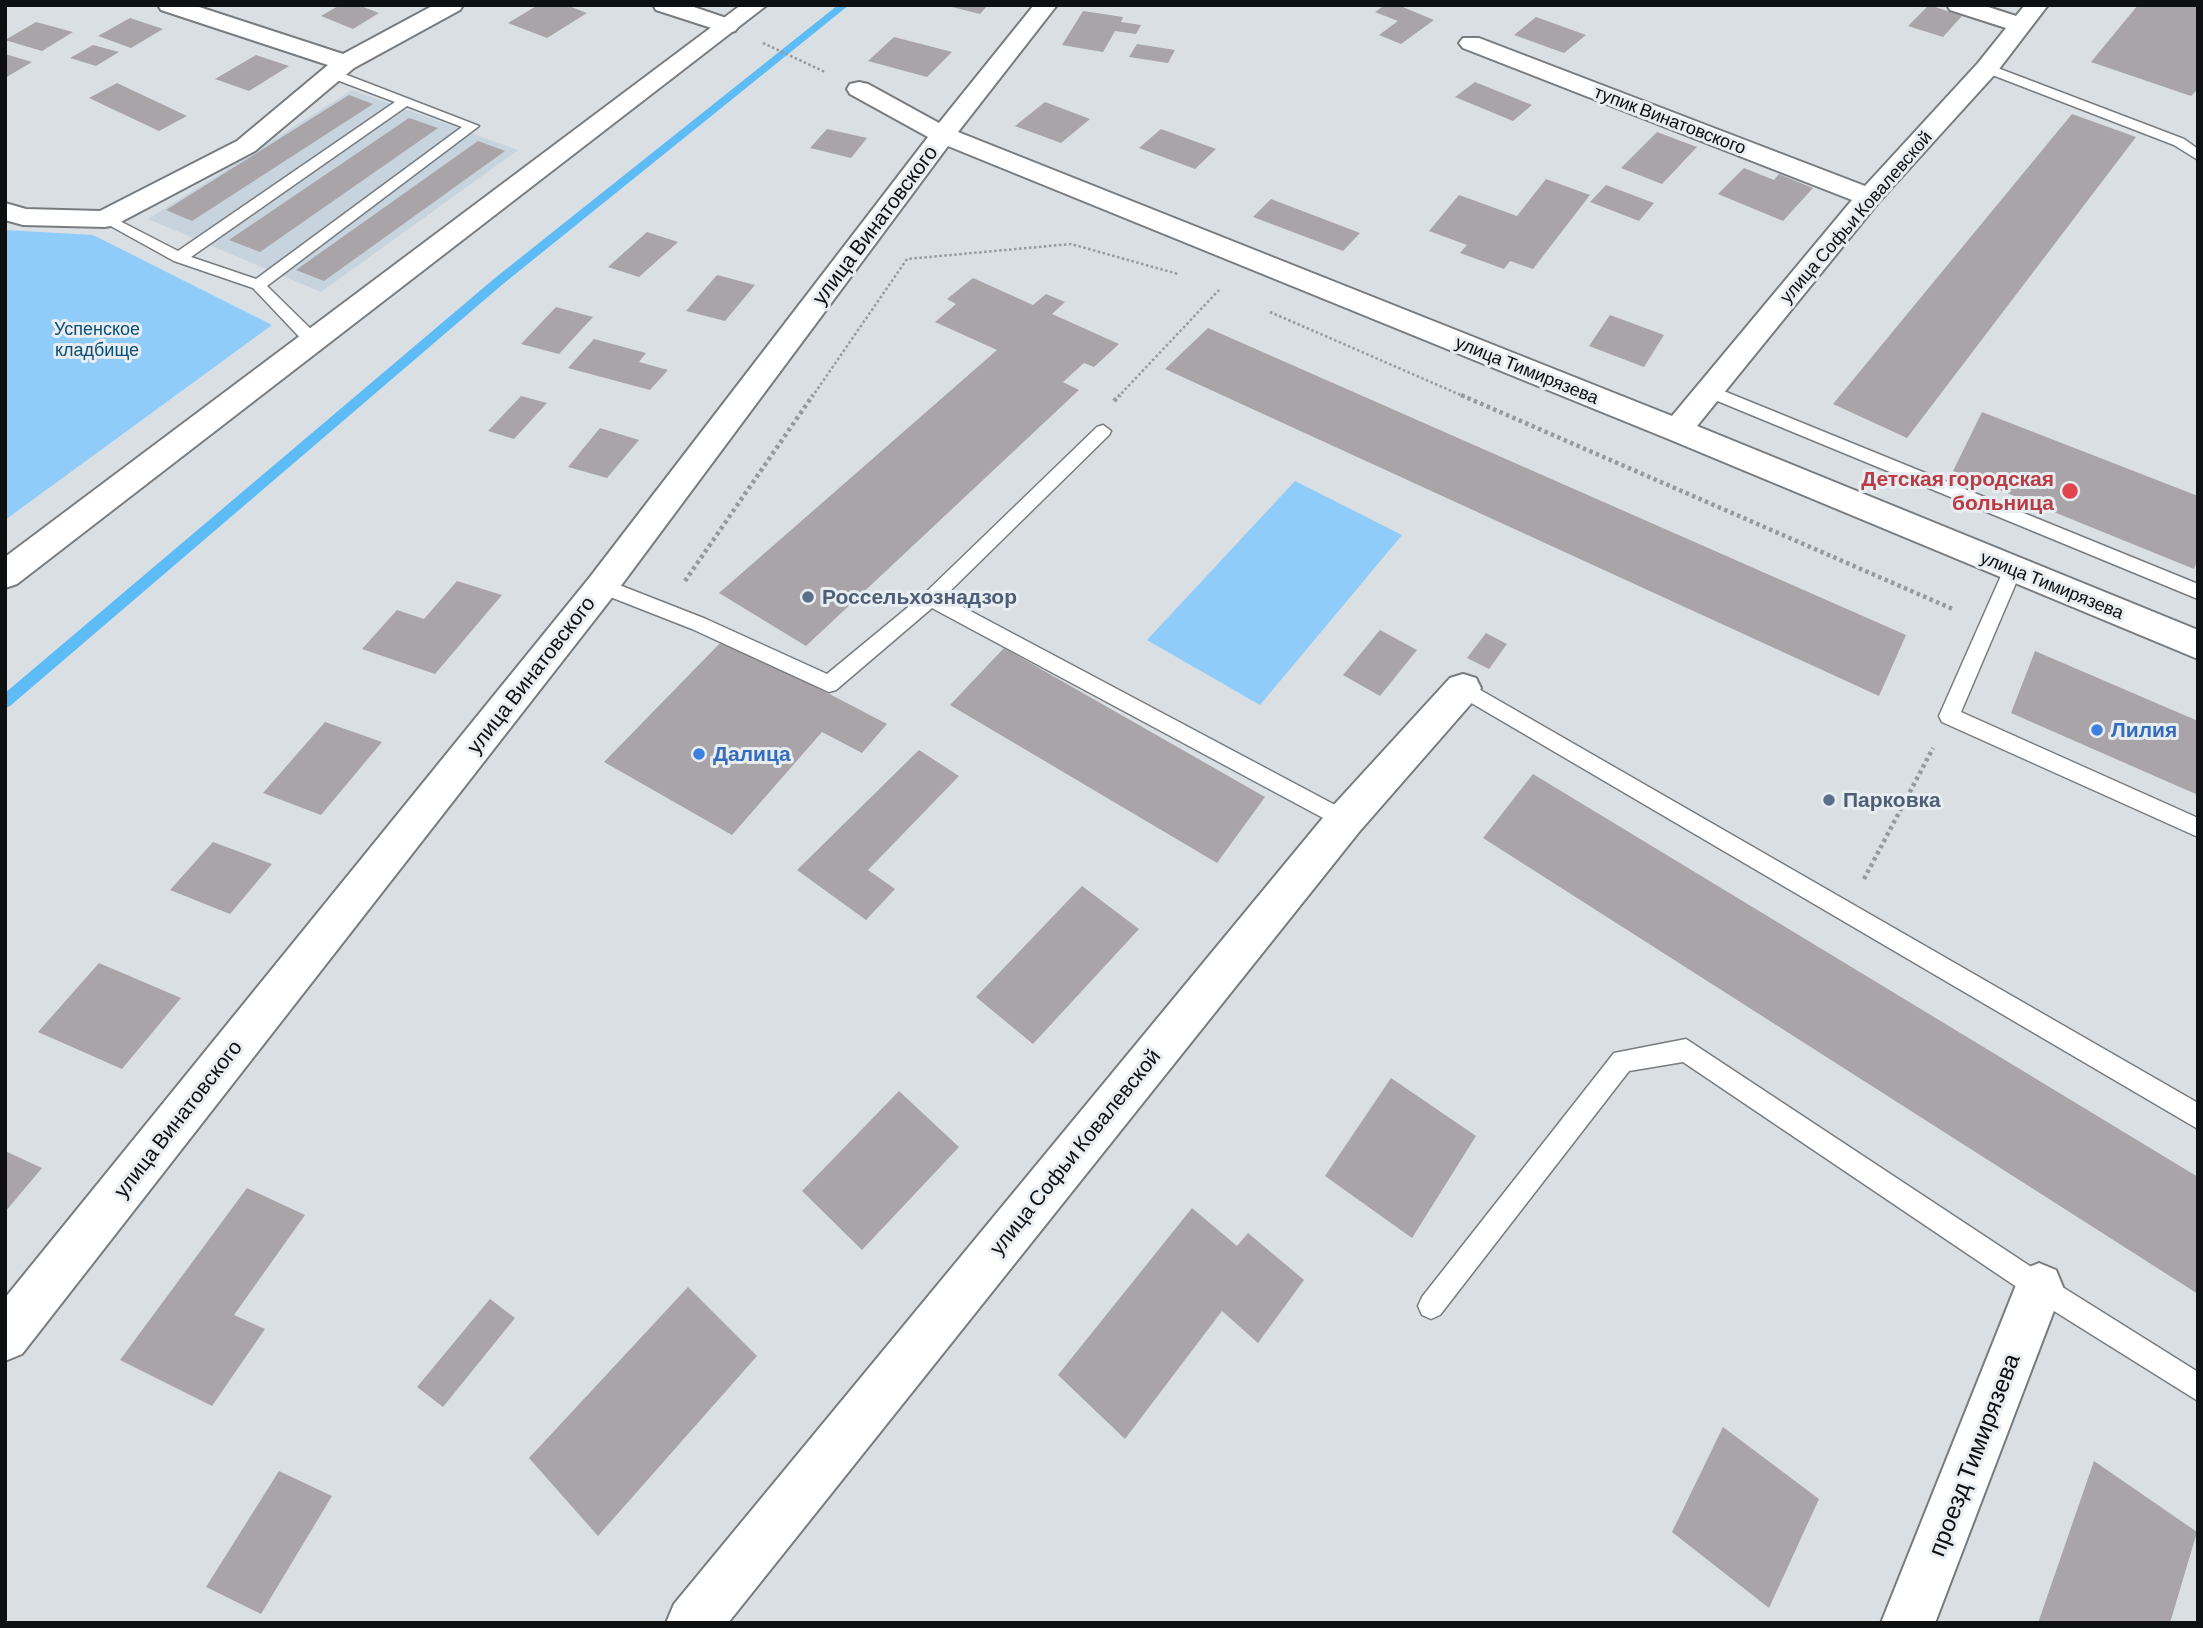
<!DOCTYPE html>
<html>
<head>
<meta charset="utf-8">
<style>
  body { margin:0 }
  #map { position:relative; width:2203px; height:1628px; overflow:hidden; background:#dadfe4; font-family:Barlow,sans-serif }
  canvas { display:block }
  .frame { position:absolute; inset:0; border:7px solid #0d0f10; pointer-events:none }
</style>
</head>
<body>
<div id="map">
<canvas width="2203" height="1628"></canvas>
<div class="frame"></div>
</div>
<script>
const c = document.querySelector('canvas').getContext('2d');
c.lineJoin = 'round';
function fill(path, color) { c.fillStyle = color; c.fill(path, 'evenodd'); }
const toPath = rows => new Path2D(rows.map(r => 'M' + r).join(''));
function trace(path, color, width, dash) { c.strokeStyle = color; c.lineWidth = width; c.lineCap = dash ? 'butt' : 'round'; c.setLineDash(dash || []); c.stroke(path); }
function drawText(font, color, halo, rows, align = 'center') {
  c.font = font + ' Barlow,sans-serif'; c.lineWidth = 6; c.setLineDash([]); c.textBaseline = 'middle'; c.strokeStyle = halo; c.fillStyle = color; for (const [text, x, y, turn = 0] of rows) {
    c.save(); c.translate(x, y); c.rotate((+turn || 0) * Math.PI / 180); c.textAlign = isNaN(turn) ? turn : align; if (halo) c.strokeText(text, 0, 0); c.fillText(text, 0, 0); c.restore();
  }
}
fill(toPath([
  [352,90,518,150,321,292,148,219]
]), '#c7d3dd');
fill(toPath([
  [5,230,93,235,272,325,5,520],
  [1295,481,1402,535,1260,705,1147,640]
]), '#8fccf9');
fill(toPath([
  [838,5,849,5,503,284,10,706,5,708,5,693,495,278,838,5]
]), '#5dbbf5');
fill(toPath([
  [340,5,358,5,379,13,353,29,321,16],
  [538,5,566,5,587,13,547,38,508,23],
  [944,5,988,5,980,14],
  [1385,5,1398,5,1434,20,1401,44,1379,35,1398,21,1375,12],
  [1929,5,1962,16,1943,37,1908,26],
  [2138,5,2198,5,2198,89,2191,96,2091,62],
  [1083,11,1123,17,1121,22,1141,25,1136,34,1115,31,1103,52,1062,45],
  [1536,17,1586,35,1564,53,1514,35],
  [130,18,163,29,131,48,98,36],
  [36,22,73,32,42,51,5,40],
  [894,37,952,52,927,77,868,61],
  [1137,44,1175,50,1168,63,1129,57],
  [93,45,119,52,96,66,70,58],
  [5,54,32,62,5,78],
  [256,55,289,66,249,91,215,79],
  [1475,82,1532,105,1513,121,1455,97],
  [117,83,187,116,159,131,89,98],
  [349,95,373,104,192,221,166,210],
  [1045,102,1090,119,1061,143,1015,126],
  [2072,114,2136,137,1907,438,1833,404],
  [409,118,438,128,260,252,229,240],
  [827,129,867,138,851,158,810,148],
  [1161,129,1216,149,1195,169,1139,148],
  [1657,132,1697,147,1662,184,1621,168],
  [478,141,505,151,324,281,296,270],
  [1744,168,1774,180,1779,174,1813,188,1783,221,1718,194],
  [1546,179,1590,195,1533,269,1510,261,1504,269,1460,253,1467,245,1429,231,1459,195,1517,216],
  [1606,185,1654,203,1639,221,1590,202],
  [1271,199,1360,233,1343,251,1253,217],
  [647,232,678,242,639,277,608,267],
  [717,275,755,285,725,321,686,311],
  [973,278,1033,305,1046,294,1065,302,1052,314,1119,344,1094,367,1084,363,1063,382,1079,390,806,646,719,593,997,350,935,322,956,304,947,299],
  [556,307,593,317,559,354,521,344],
  [1610,315,1664,335,1644,367,1589,346],
  [1208,328,1906,635,1879,696,1165,369],
  [594,339,646,353,639,362,668,370,650,390,568,368],
  [521,396,547,403,514,439,488,431],
  [1982,412,2198,496,2198,560,2194,569,1953,471],
  [600,428,639,440,607,478,568,467],
  [457,581,502,595,435,674,362,649,397,610,424,619],
  [1380,630,1417,650,1380,696,1343,675],
  [1486,633,1507,644,1489,669,1467,658],
  [724,639,887,724,862,753,822,732,732,835,604,762],
  [1004,648,1265,797,1217,863,950,705],
  [2035,651,2198,721,2198,795,2011,713],
  [325,722,382,742,321,815,263,793],
  [919,750,959,776,868,870,895,889,866,920,797,870],
  [1533,774,2198,1177,2198,1294,1483,838],
  [213,842,272,864,230,914,170,890],
  [1082,886,1139,929,1033,1044,976,997],
  [99,963,181,998,122,1069,38,1032],
  [1391,1078,1476,1136,1412,1238,1325,1176],
  [899,1091,959,1147,862,1250,802,1191],
  [5,1151,42,1168,5,1212],
  [247,1188,305,1215,234,1315,265,1329,212,1406,120,1360],
  [1192,1208,1237,1246,1248,1233,1304,1280,1258,1343,1222,1311,1125,1439,1058,1375],
  [688,1287,757,1356,598,1536,529,1458],
  [490,1299,515,1318,443,1407,417,1387],
  [1723,1427,1819,1499,1769,1608,1672,1532],
  [2094,1461,2197,1532,2170,1623,2038,1623],
  [279,1471,332,1496,261,1614,206,1587]
]), '#a9a4a8');
const service = toPath([
  [1987,64,2184,139,2198,149,2198,160,2174,145,1982,71,1980,68,1987,64],
  [334,70,479,126,267,286,319,337,321,341,319,345,307,345,253,288,174,261,98,219,105,215,110,216,178,251,395,102,329,77,329,71,334,70],
  [407,106,462,127,256,279,191,257,407,106],
  [1709,385,2198,584,2198,599,1703,395,1701,391,1709,385],
  [1103,425,1111,431,1109,435,944,597,1352,814,1356,820,1352,826,1345,829,1338,826,932,608,836,690,829,692,692,629,595,591,593,586,595,581,602,579,609,581,706,619,827,674,924,594,1097,427,1103,425],
  [2013,562,2020,564,2022,569,1961,712,2198,818,2198,837,1942,722,1939,716,2004,569,2006,564,2013,562],
  [1463,680,2198,1103,2198,1129,1456,694,1453,688,1456,682,1463,680],
  [1686,1039,2048,1278,2198,1372,2198,1401,2030,1296,1683,1062,1629,1071,1440,1315,1431,1319,1422,1315,1418,1306,1422,1297,1614,1053,1686,1039]
]);
const minor = toPath([
  [158,5,193,5,343,54,434,5,463,5,460,10,354,68,255,151,115,225,105,227,23,225,5,220,5,203,26,209,100,211,237,141,328,65,161,10,158,5],
  [653,5,688,5,735,21,739,26,735,31,727,33,656,10,653,5],
  [1034,5,1057,5,958,132,1672,416,1852,200,1463,48,1459,43,1463,38,1479,38,1865,186,1978,63,2006,28,1950,10,1947,5,1982,5,2016,16,2025,5,2048,5,1996,73,1878,203,1697,426,2198,630,2198,659,1666,438,948,146,614,595,22,1354,5,1361,5,1298,590,577,928,137,850,94,847,89,850,84,859,82,868,84,939,123,1034,5],
  [1463,674,1476,678,1481,688,1476,698,1359,832,728,1623,666,1623,674,1604,1331,808,1450,678,1463,674],
  [2039,1263,2056,1270,2063,1287,1935,1623,1881,1623,2022,1270,2039,1263]
]);
const secondary = toPath([
  [741,5,767,5,17,584,5,588,5,557,741,5]
]);
trace(service, '#777c80', 3);
trace(minor, '#777c80', 4);
trace(secondary, '#777c80', 4);
trace(toPath([
  [763,43,825,72],
  [1270,312,1465,397],
  [812,397,907,259,1071,244,1178,274],
  [1118,397,1219,290]
]), '#969a9e', 2.5, [2.5, 2.5]);
trace(toPath([
  [1461,395,1955,610],
  [1114,401,1120,395],
  [685,581,813,395],
  [1864,879,1933,748]
]), '#969a9e', 4.5, [3.5, 3.5]);
fill(service, '#fff');
fill(minor, '#fff');
fill(secondary, '#fff');
for (const [x, y, r, color] of [
  [2070,491,9,"#e0444e"],
  [808,597,7,"#5c6f8a"],
  [2097,730,7,"#3f7fe0"],
  [699,754,7,"#3f7fe0"],
  [1829,800,7,"#5c6f8a"]
]) { const dot = new Path2D(); dot.arc(x, y, r, 0, 2 * Math.PI); c.fillStyle = color; c.fill(dot); trace(dot, '#e7edf1', 2.5); }
drawText('18px', '#0d0f10', '#e7edf1', [
  ["тупик Винатовского",1670,120,21],
  ["улица Софьи Ковалевской",1856,217,-49],
  ["улица Тимирязева",1527,370,22],
  ["улица Тимирязева",2052,585,22]
]);
drawText('18px', '#094f77', '#e7edf1', [
  ["Успенское",97,329],
  ["кладбище",97,350]
]);
drawText('21px', '#0d0f10', '#e7edf1', [
  ["улица Винатовского",875,225,-53],
  ["улица Винатовского",531,675,-52],
  ["улица Винатовского",178,1119,-52],
  ["улица Софьи Ковалевской",1075,1152,-51]
]);
drawText('bold 21px', '#be3a42', '#e7edf1', [
  ["Детская городская",2054,479],
  ["больница",2054,503]
], 'right');
drawText('bold 21px', '#4e5e75', '#e7edf1', [
  ["Россельхознадзор",822,597],
  ["Парковка",1843,800]
], 'left');
drawText('bold 21px', '#366cbe', '#e7edf1', [
  ["Лилия",2111,730],
  ["Далица",713,754]
], 'left');
drawText('24px', '#0d0f10', '#e7edf1', [
  ["проезд Тимирязева",1974,1455,-69]
]);
</script>
</body>
</html>
